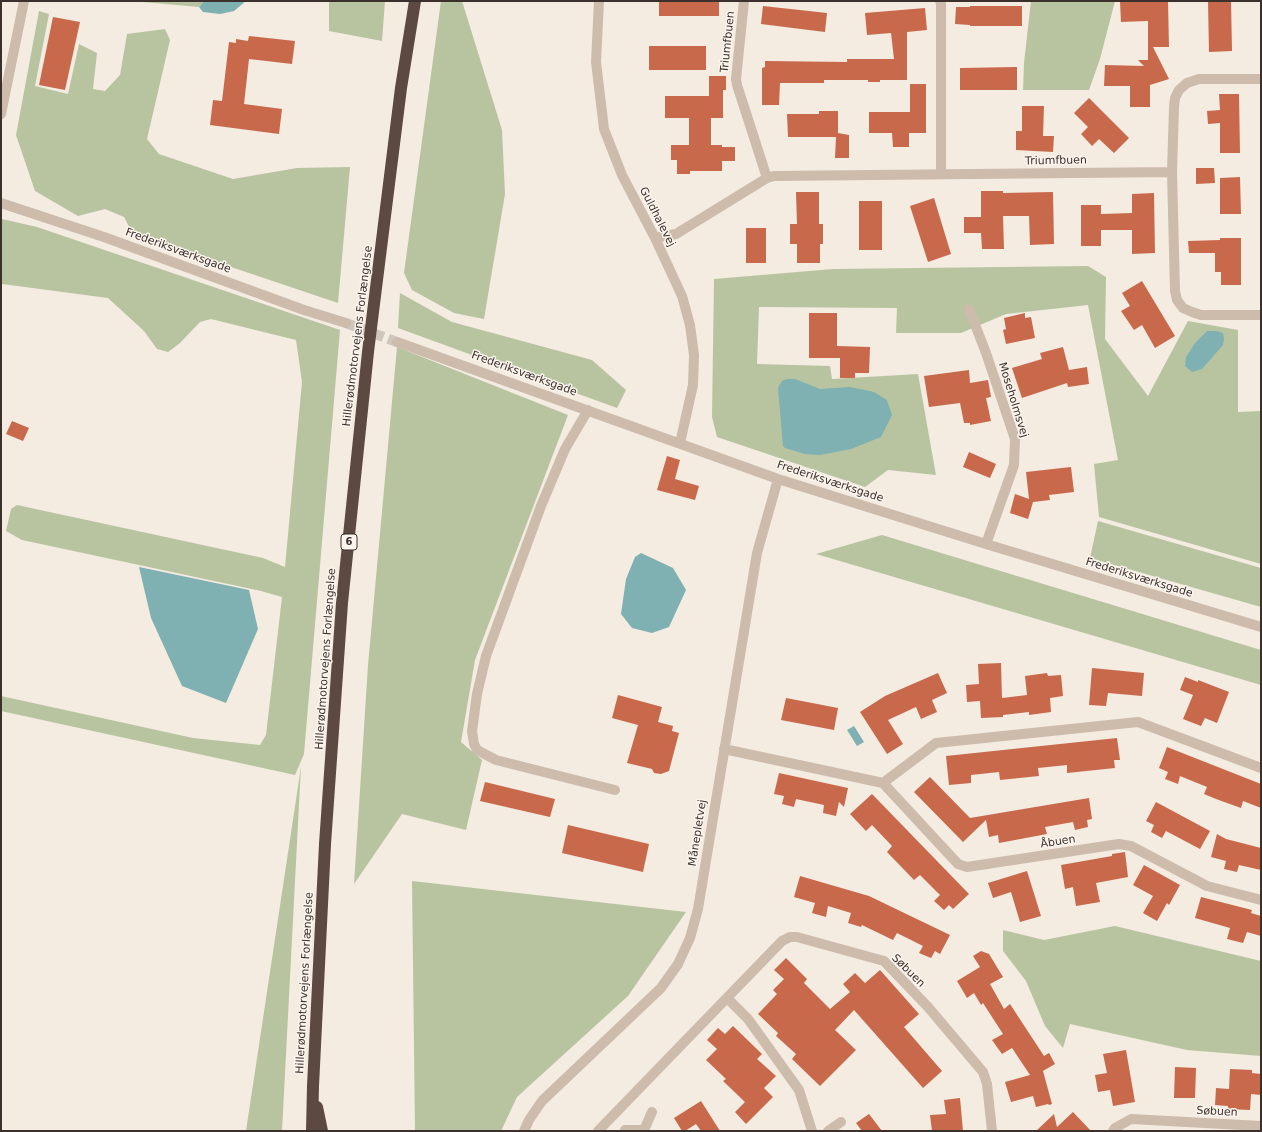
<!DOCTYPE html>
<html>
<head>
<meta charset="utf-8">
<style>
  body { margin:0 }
  #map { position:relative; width:1262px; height:1132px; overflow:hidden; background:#f4ebe1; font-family:"DejaVu Sans",sans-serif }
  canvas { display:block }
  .frame { position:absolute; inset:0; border:2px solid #3b302b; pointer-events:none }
</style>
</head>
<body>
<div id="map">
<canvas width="1262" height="1132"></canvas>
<div class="frame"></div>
</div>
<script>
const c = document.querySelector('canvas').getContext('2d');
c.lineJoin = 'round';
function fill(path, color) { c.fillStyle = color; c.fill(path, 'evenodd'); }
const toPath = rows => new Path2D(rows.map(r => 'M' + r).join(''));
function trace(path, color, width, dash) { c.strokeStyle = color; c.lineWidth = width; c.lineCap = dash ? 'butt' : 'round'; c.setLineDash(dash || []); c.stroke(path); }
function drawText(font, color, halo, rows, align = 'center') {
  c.font = font + ' "DejaVu Sans",sans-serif'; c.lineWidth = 3; c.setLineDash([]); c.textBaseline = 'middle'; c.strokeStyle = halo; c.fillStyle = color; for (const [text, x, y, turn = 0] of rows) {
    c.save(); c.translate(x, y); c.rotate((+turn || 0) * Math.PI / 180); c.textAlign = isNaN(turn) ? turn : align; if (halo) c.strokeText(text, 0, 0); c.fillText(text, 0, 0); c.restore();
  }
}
fill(toPath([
  [131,1,204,1,199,7],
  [329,1,385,1,382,41,329,31],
  [441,1,462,1,502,130,505,194,484,319,454,313,412,290,404,273],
  [1031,1,1115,1,1100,59,1089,90,1023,90,1024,63],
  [39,11,49,14,35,86,68,94,79,44,97,53,93,89,105,91,120,75,127,34,165,29,170,40,147,139,159,154,233,179,297,168,350,167,338,303,133,234,124,217,105,209,78,216,35,191,16,135],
  [2,219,37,227,340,330,304,754,295,775,1,711,1,696,193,738,260,745,266,735,282,597,261,591,22,540,6,531,11,509,17,505,263,558,285,567,302,382,296,340,211,319,200,322,180,343,168,352,157,349,144,331,108,298,2,284,1,286],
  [1088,266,1106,277,1105,339,1148,396,1188,321,1238,330,1238,412,1261,411,1261,564,1099,517,1094,464,1118,460,1088,305,1006,314,961,333,896,333,897,308,759,307,757,364,830,366,832,379,918,374,936,475,888,470,865,487,717,437,712,417,714,279,833,269],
  [400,293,452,322,592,360,626,390,617,408,398,328],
  [397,347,568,415,475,660,461,742,482,760,466,830,402,814,354,884,368,665],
  [1098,521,1261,568,1261,607,1090,558],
  [882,535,1261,650,1261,685,816,554],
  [301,766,282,1131,246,1131,299,780],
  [412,881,686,912,628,996,517,1097,501,1131,415,1131],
  [1115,926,1261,961,1261,1056,1187,1050,1070,1024,1063,1048,1045,1026,1026,981,1003,951,1003,930,1044,940]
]), '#b8c4a0');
fill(toPath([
  [204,1,246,1,234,11,220,14,203,12,199,7],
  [1207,331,1217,331,1223,333,1224,339,1223,345,1202,369,1192,372,1185,366,1186,357,1195,343],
  [787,379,795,379,820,389,850,387,874,392,887,400,892,415,881,437,851,449,820,455,805,454,785,448,783,446,778,388,782,381],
  [641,553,673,568,686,590,669,627,652,633,632,628,621,614,626,579,635,557],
  [139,567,249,590,258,629,226,703,182,686,151,618],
  [854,726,864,742,857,746,847,730]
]), '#7fb0b2');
fill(toPath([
  [659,1,719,1,719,16,659,16],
  [1120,1,1168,1,1169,47,1153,47,1169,79,1150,85,1150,107,1130,107,1130,86,1104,86,1105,65,1144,66,1138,60,1148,60,1148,21,1121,22],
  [1208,1,1231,1,1232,51,1209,52],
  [763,6,827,13,825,32,761,24],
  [970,6,1022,6,1022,26,970,26,970,25,955,24,956,7,970,7],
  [925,8,927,30,907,32,907,80,880,80,880,82,868,82,868,80,824,80,824,83,780,83,779,105,762,105,762,68,765,67,765,61,847,62,847,59,894,59,891,33,867,35,865,13],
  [53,17,80,22,65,90,39,85],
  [249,36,295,41,292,64,249,59,244,104,282,109,279,134,210,125,213,100,222,101,229,42,236,43,236,39,248,41],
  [649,46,706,46,706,70,649,70],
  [1017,67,1017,90,960,90,960,68],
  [709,76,726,76,726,90,723,90,723,118,711,118,711,145,722,145,722,147,735,147,735,161,722,161,722,171,690,171,690,174,677,174,677,160,671,160,671,145,689,145,689,118,665,118,665,96,709,96],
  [910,84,926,84,926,133,909,133,909,147,893,147,892,133,869,133,869,112,910,112],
  [1219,94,1239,94,1240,153,1220,153,1220,123,1208,124,1207,111,1220,110],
  [1089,98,1129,138,1114,153,1099,139,1092,146,1081,134,1088,127,1074,113],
  [1022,106,1044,106,1043,136,1054,136,1053,152,1016,150,1016,131,1022,131],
  [819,111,838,111,838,133,849,135,849,158,835,158,836,137,788,137,787,114,819,114],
  [1196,168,1214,168,1215,183,1196,184],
  [1240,177,1241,214,1220,214,1220,178],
  [981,191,1003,191,1003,193,1053,192,1054,244,1030,245,1029,216,1003,216,1004,249,982,249,981,233,964,233,964,217,981,217],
  [796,192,819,192,819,224,823,224,823,244,820,244,820,263,797,263,797,244,790,244,790,224,797,224],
  [1154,193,1155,253,1132,254,1132,230,1101,230,1101,246,1081,246,1081,205,1101,205,1101,214,1132,213,1132,194],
  [934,198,951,254,928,262,910,206],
  [859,201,882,201,882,250,859,250],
  [746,228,766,228,766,263,746,263],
  [1220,238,1241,238,1241,285,1221,285,1221,272,1215,272,1215,253,1189,253,1188,241,1220,240],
  [1142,281,1175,336,1155,348,1142,325,1134,330,1121,311,1130,306,1122,293],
  [809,313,837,313,837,346,870,347,869,373,855,373,855,378,840,378,840,358,809,358],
  [1025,313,1025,318,1031,317,1035,338,1006,344,1003,330,1006,329,1004,318],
  [1063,347,1069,370,1087,367,1089,384,1068,387,1067,383,1022,398,1012,368,1042,359,1040,353],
  [969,370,970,383,988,380,991,397,986,398,991,421,970,425,970,423,964,423,960,403,929,407,924,376],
  [12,421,29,428,23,441,6,434],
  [969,452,996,464,990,478,963,467],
  [667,456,680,460,675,479,699,486,695,500,657,490],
  [1071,467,1074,492,1049,495,1050,500,1033,502,1028,519,1010,513,1015,494,1029,499,1026,472],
  [1001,663,1002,698,1027,695,1025,676,1047,673,1048,676,1061,675,1063,696,1050,698,1051,712,1029,715,1029,712,1003,715,1003,717,981,718,980,701,967,702,966,685,979,684,978,664],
  [1092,668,1144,673,1142,696,1108,693,1106,706,1089,705],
  [938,673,947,693,932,700,937,712,921,719,916,707,888,720,903,744,887,754,860,712,885,696],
  [1185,677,1198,682,1198,680,1229,692,1217,723,1205,718,1201,726,1183,719,1193,695,1180,690],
  [618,695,662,707,658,722,673,726,672,731,679,733,669,771,661,774,654,773,652,769,627,763,638,725,612,718],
  [786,698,838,708,834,730,781,720],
  [1117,738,1120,760,1114,760,1115,768,1067,773,1067,765,1038,768,1039,776,1000,780,999,772,971,775,971,783,949,785,946,756],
  [1167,747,1261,784,1261,808,1243,801,1241,808,1216,799,1204,794,1207,787,1180,776,1178,784,1165,779,1168,772,1159,768],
  [779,773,848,788,844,807,839,802,836,816,823,813,824,805,796,799,794,807,782,804,784,796,774,794],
  [930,777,970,818,1089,798,1092,819,1087,820,1088,827,1075,830,1073,822,1045,827,1047,834,999,843,998,835,989,837,986,820,963,842,914,792],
  [485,782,555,799,550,817,480,801],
  [872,794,969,894,953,909,949,905,944,910,934,901,940,895,920,875,914,880,887,852,892,846,872,825,866,831,850,814],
  [1156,802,1210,831,1200,849,1166,831,1162,838,1151,832,1154,825,1146,821],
  [568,825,649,844,643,872,562,853],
  [1217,834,1226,839,1261,848,1261,870,1239,865,1237,872,1224,869,1226,861,1211,857],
  [1125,852,1128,877,1096,883,1100,902,1076,906,1073,887,1065,889,1061,865,1112,856,1112,854],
  [1144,865,1180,885,1169,905,1167,903,1157,921,1143,913,1153,896,1133,885],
  [1027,871,1041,916,1020,922,1011,892,993,898,988,883],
  [800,876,869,896,950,935,940,954,935,951,931,958,919,953,923,946,897,933,893,940,862,925,861,927,848,923,851,913,828,906,826,917,812,913,815,903,794,897],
  [1201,897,1252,910,1251,913,1261,916,1261,936,1247,932,1243,943,1227,939,1230,928,1195,918],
  [981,951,989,954,1003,977,990,984,1004,1009,1010,1004,1044,1056,1049,1053,1055,1064,1043,1071,1052,1104,1049,1105,1048,1104,1036,1107,1033,1096,1011,1102,1005,1082,1030,1075,1012,1048,1002,1054,992,1040,1003,1034,983,1003,981,1005,974,993,967,998,957,981,980,967,973,956],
  [786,958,807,979,804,983,830,1009,850,992,843,984,855,973,865,983,880,970,919,1014,904,1027,942,1071,923,1088,854,1010,835,1030,856,1050,820,1086,792,1059,796,1054,776,1036,778,1033,758,1014,777,994,773,990,784,979,774,970],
  [733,1026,762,1054,757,1059,776,1076,764,1088,773,1097,746,1124,735,1112,745,1102,723,1081,726,1079,706,1060,717,1049,707,1040,718,1028,725,1034],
  [1126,1050,1135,1102,1113,1106,1110,1090,1098,1092,1095,1075,1107,1073,1103,1054],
  [1175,1067,1196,1068,1195,1098,1174,1098],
  [1230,1069,1252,1070,1252,1073,1261,1074,1261,1095,1251,1094,1250,1110,1228,1109,1228,1106,1215,1105,1216,1088,1229,1089],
  [960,1098,963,1131,932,1131,930,1115,946,1114,944,1100],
  [701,1101,720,1131,701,1131,696,1124,685,1131,682,1131,674,1118],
  [1073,1112,1091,1131,1036,1131,1054,1114,1057,1127],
  [869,1114,882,1131,862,1131,856,1123]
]), '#c8694b');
trace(toPath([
  [346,323,397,342]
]), '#cfc6bd', 10, [10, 5]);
trace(toPath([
  [599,1,596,62,604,129,622,175,655,238,682,296,690,325,694,355,693,385,680,443],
  [744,1,736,79,737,85,767,178],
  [940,1,941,4,941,174],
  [1261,79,1199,79,1187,83,1179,90,1175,98,1174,107,1172,172,1175,291,1177,300,1183,308,1192,312,1201,315,1261,315],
  [1,114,24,1],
  [1,203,104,237,304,310,346,323],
  [655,238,676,234,767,178,774,176,1172,172],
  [969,309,986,353,1015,439,1014,465,986,544],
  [397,342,778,479,986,544,1261,627],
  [588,410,565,449,541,506,486,656,477,694,472,731,474,744,477,750,496,760,615,790],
  [724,749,883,783,958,864,967,867,1119,844,1131,846,1207,886,1261,900],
  [883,783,936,743,1138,722,1261,768],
  [727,998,748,1019,799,1090,812,1131],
  [625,1130,644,1130,652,1112],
  [524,1131,529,1120,542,1101,661,988,678,964,690,938,698,909,757,553,778,479],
  [598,1131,782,941,790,937,797,937,884,961,928,1007,983,1072,987,1084,992,1131],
  [828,1131,841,1122],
  [1113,1131,1115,1128,1131,1119,1261,1126]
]), '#cdbbac', 10);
trace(toPath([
  [317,1107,322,1131],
  [312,1131,313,1086,325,844,342,603,368,352,401,88,415,1]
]), '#5c4a42', 12);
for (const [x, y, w] of [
  [349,542,16]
]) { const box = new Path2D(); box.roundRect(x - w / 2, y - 8, w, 16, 3); c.fillStyle = '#fbf5ee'; c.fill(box); trace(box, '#3b302b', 1); }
drawText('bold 10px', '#3b302b', null, [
  ["6",349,542]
]);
drawText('11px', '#3b302b', '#fbf5ee', [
  ["Triumfbuen",728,42,-84],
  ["Triumfbuen",1056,161,-1],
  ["Guldhalevej",657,217,63],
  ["Frederiksværksgade",178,251,20],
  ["Hillerødmotorvejens Forlængelse",358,336,-83],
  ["Frederiksværksgade",524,374,20],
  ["Moseholmsvej",1013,400,73],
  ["Frederiksværksgade",830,482,18],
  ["Frederiksværksgade",1139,578,17],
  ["Hillerødmotorvejens Forlængelse",326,659,-86],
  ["Månepletvej",698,833,-81],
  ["Åbuen",1058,842,-9],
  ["Søbuen",908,971,45],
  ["Hillerødmotorvejens Forlængelse",305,983,-87],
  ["Søbuen",1217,1112,3]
]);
</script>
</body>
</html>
